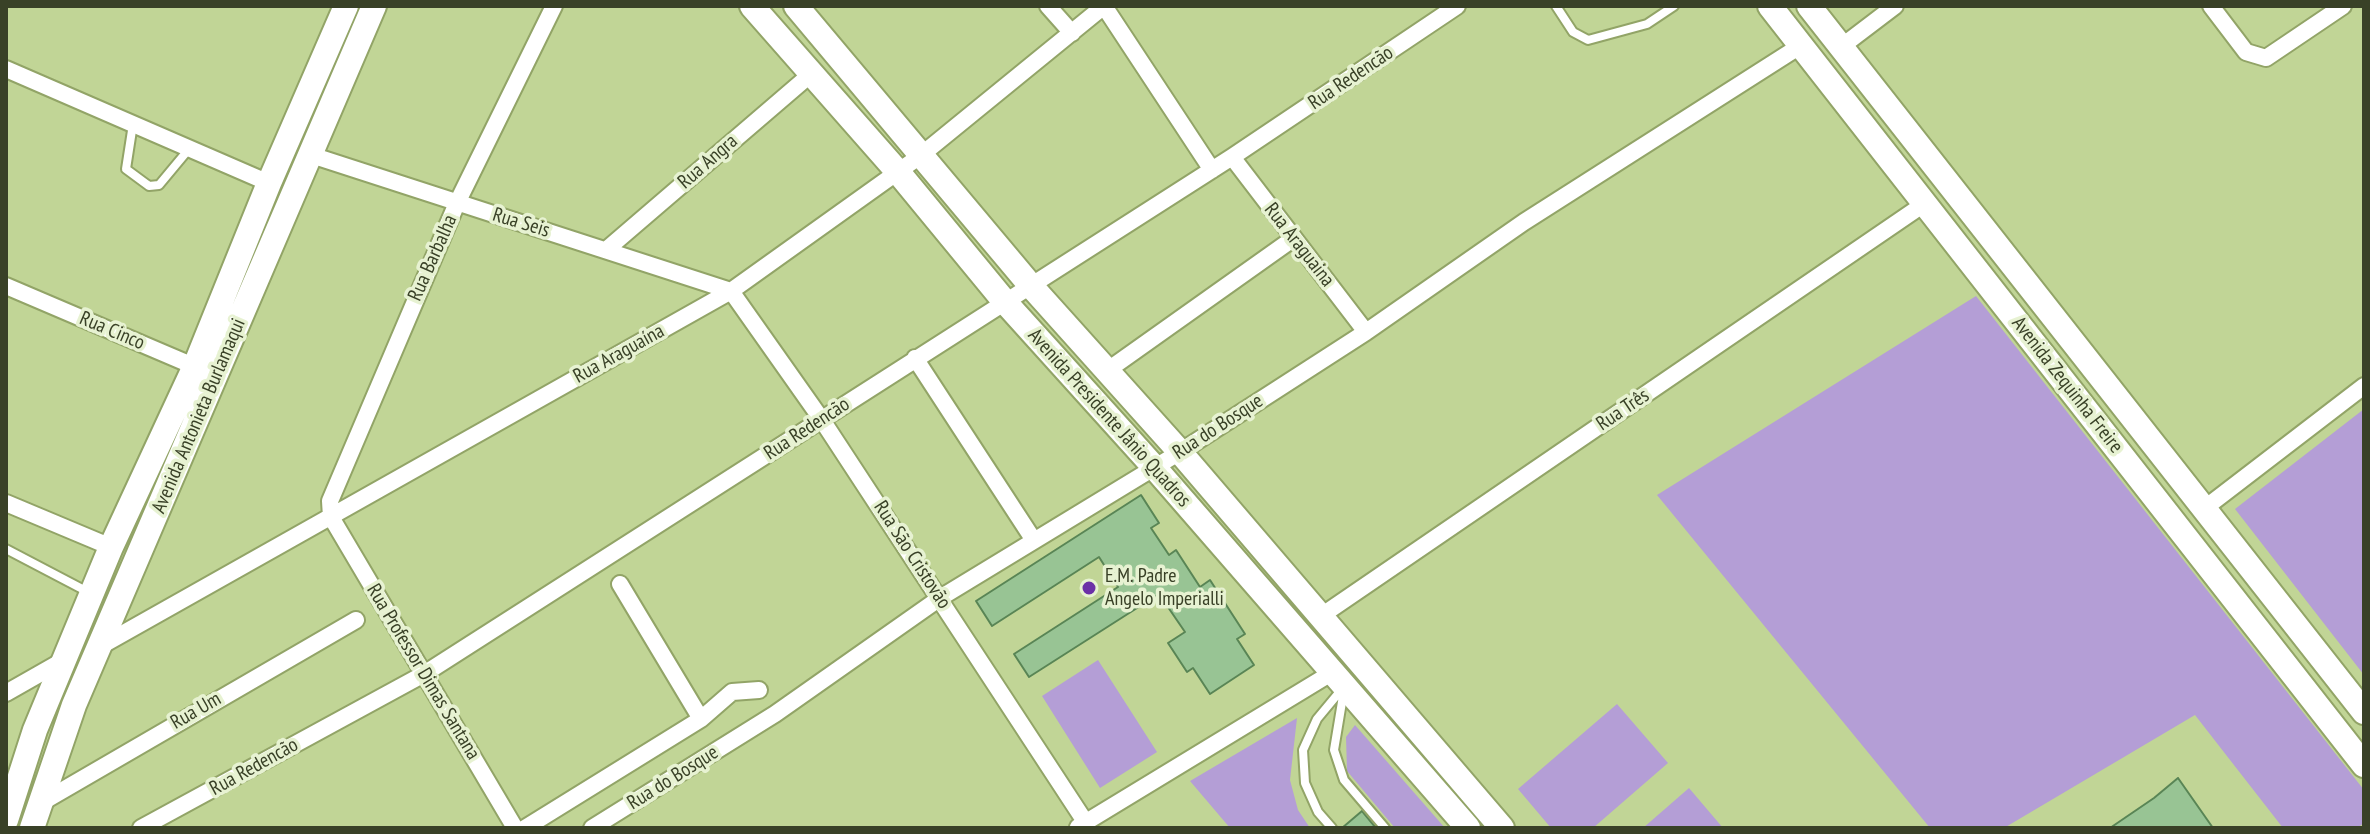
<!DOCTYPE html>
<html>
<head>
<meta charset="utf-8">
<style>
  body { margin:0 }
  #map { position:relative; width:2370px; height:834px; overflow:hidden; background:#c1d596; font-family:"PT Sans Narrow",sans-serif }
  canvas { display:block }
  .frame { position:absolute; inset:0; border:8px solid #394127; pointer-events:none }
</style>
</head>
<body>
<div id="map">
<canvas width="2370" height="834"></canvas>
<div class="frame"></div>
</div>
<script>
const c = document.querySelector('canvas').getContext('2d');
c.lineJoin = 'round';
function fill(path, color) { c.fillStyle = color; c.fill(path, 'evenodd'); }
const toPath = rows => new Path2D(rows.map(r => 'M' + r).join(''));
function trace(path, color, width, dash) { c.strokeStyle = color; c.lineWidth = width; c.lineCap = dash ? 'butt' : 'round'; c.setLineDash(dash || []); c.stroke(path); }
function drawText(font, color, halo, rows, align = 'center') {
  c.font = font + ' "PT Sans Narrow",sans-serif'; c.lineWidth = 7; c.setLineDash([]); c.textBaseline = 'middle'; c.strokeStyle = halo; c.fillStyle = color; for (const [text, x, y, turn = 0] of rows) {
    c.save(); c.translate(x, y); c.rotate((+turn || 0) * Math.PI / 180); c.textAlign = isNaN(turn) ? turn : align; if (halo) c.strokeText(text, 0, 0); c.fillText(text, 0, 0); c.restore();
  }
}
fill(toPath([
  [1976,296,2364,790,2364,823,2357,828,2283,828,2195,715,2004,828,1930,828,1657,495],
  [2364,409,2364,675,2235,509],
  [1098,660,1157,752,1100,788,1042,696],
  [1617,704,1668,763,1593,828,1551,828,1518,789],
  [1297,718,1290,780,1298,810,1310,828,1230,828,1190,781],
  [1355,725,1445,828,1395,828,1347,771,1346,737],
  [1689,788,1723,828,1643,828]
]), '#b49ed6');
const building = toPath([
  [1141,495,1159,523,1151,528,1169,555,1176,550,1200,587,1210,580,1245,634,1237,639,1254,665,1210,694,1193,668,1187,672,1168,643,1185,632,1159,594,1029,677,1014,654,1118,587,1099,557,992,626,976,601,1141,495],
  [2178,778,2213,828,2110,828,2154,798,2178,778],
  [1362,811,1376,828,1342,828,1362,811]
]);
fill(building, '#98c494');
trace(building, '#598555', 2);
const lane = toPath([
  [1556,6,1573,32,1588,40,1647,24,1674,6],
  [133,124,126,169,149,186,159,185,189,149],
  [6,549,90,593],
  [1344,690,1334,750,1344,780,1385,828],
  [1332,828,1318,812,1305,783,1303,750,1317,719,1342,689]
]);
const street = toPath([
  [1048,6,1072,33],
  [1104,6,1212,170],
  [2211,6,2246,52,2266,58,2343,6],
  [1841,47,1895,6],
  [6,69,269,183],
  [311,155,731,291,822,420,1086,823],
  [1232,157,1366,332],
  [606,250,811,74],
  [6,286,203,370],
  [915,358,1033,539],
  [1108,370,1294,238],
  [6,503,111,547],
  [2205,508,2364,386],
  [620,584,701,719],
  [1321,616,1924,204],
  [99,647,731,291,920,156,1104,6],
  [6,693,64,660],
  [39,804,356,620],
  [1078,827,1333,672],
  [141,828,424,674,1232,157,1457,6],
  [515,828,331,517,330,501,457,203,554,6],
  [525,828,701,719,732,692,759,690],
  [592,828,775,714,940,598,1180,452,1366,332,1524,222,1800,46]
]);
const secondary = toPath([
  [752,6,898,172,1005,302,1154,467,1468,828],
  [796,6,1031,286,1180,452,1502,828],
  [1770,6,2364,765],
  [1809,6,2364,712],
  [6,820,35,730,111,547,195,366,269,183,346,6],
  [32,828,74,705,374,6]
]);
trace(lane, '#92a467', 12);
trace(street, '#92a467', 20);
trace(secondary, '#92a467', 28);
trace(lane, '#fff', 8);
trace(street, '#fff', 16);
trace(secondary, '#fff', 24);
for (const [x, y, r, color] of [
  [1089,588,8,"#6c31a7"]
]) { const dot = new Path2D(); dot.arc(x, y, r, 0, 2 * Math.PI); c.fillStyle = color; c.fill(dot); trace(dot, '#e7f2d2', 3); }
drawText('20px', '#394127', '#e7f2d2', [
  ["Rua Redencão",1351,78,-34],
  ["Rua Angra",708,162,-41],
  ["Rua Seis",521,223,17],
  ["Rua Araguaina",1299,245,52],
  ["Rua Barbalha",433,258,-66],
  ["Rua Cinco",112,331,23],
  ["Rua Araguaína",619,354,-29],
  ["Avenida Zequinha Freire",2067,385,52],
  ["Rua Três",1623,410,-34],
  ["Avenida Antonieta Burlamaqui",199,416,-67],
  ["Avenida Presidente Jânio Quadros",1109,418,48],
  ["Rua do Bosque",1218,427,-33],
  ["Rua Redencão",807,429,-33],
  ["Rua São Cristovão",912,555,57],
  ["Rua Professor Dimas Santana",423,672,59],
  ["Rua Um",196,711,-30],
  ["Rua Redencão",254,767,-29],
  ["Rua do Bosque",673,778,-32]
]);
drawText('20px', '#394127', '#e7f2d2', [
  ["E.M. Padre",1105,576],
  ["Angelo Imperialli",1105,599]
], 'left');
</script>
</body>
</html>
